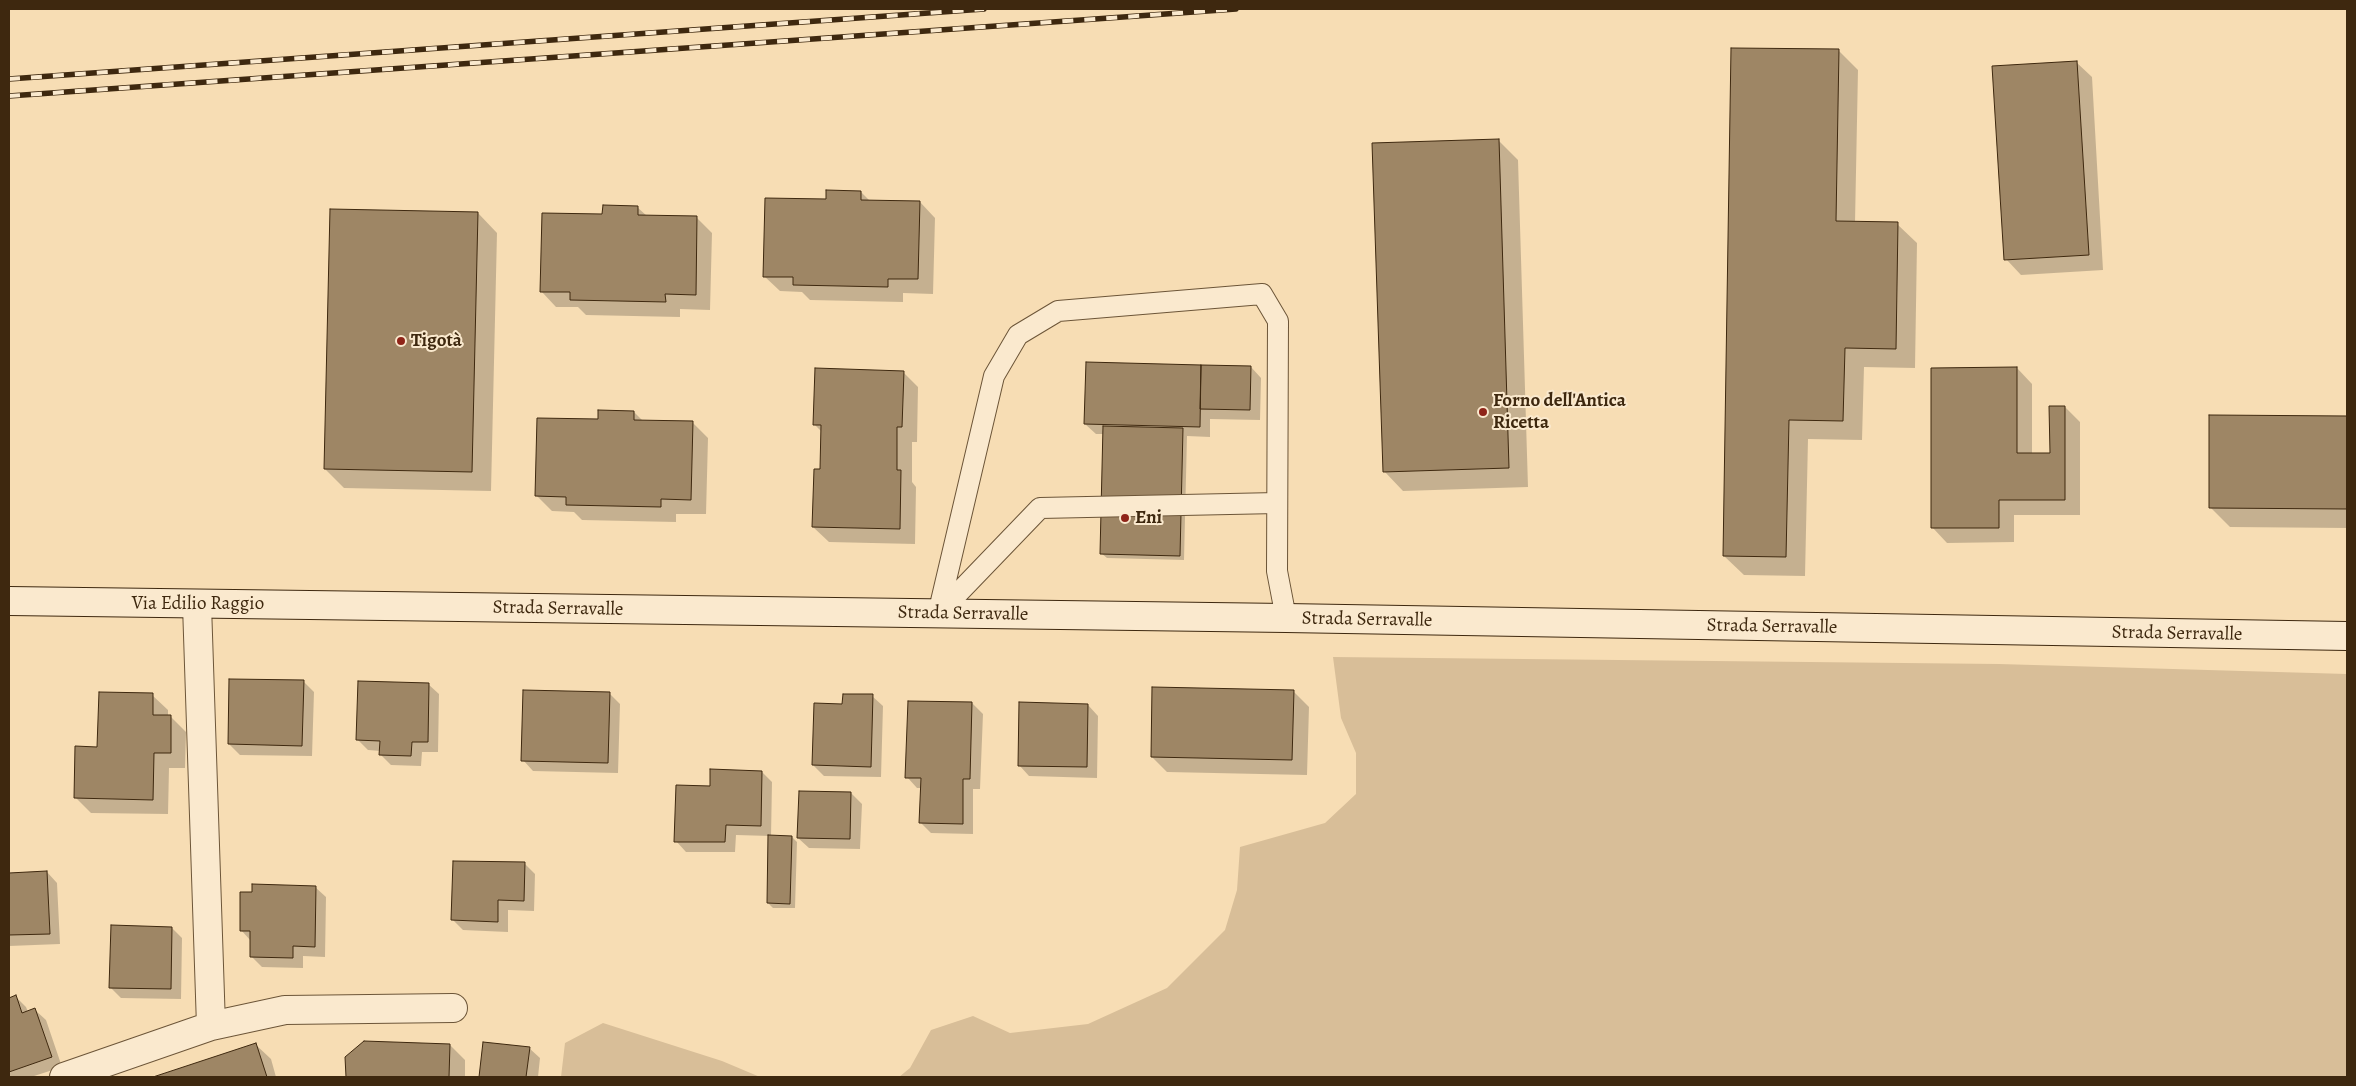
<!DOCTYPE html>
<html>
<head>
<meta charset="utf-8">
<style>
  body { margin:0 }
  #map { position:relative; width:2356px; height:1086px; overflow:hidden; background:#f7ddb4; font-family:Alegreya,serif }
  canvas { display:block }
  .frame { position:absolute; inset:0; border:10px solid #3e280f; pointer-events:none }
</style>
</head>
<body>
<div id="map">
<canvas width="2356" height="1086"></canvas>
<div class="frame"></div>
</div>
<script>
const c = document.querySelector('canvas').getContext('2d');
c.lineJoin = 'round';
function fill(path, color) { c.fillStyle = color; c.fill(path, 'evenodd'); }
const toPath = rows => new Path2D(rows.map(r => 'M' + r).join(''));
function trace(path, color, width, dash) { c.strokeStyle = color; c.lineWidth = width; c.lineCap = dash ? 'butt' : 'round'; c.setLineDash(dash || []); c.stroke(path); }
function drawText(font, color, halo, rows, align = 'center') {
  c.font = font + ' Alegreya,serif'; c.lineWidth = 4; c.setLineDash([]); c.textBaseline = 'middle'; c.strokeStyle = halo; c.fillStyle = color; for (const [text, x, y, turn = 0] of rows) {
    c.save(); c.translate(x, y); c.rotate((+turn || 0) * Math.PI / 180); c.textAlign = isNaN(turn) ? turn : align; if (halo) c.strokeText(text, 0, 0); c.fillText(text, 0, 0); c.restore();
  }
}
fill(toPath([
  [1333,657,1999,664,2347,674,2347,1077,899,1077,910,1068,931,1030,973,1016,1010,1033,1088,1024,1167,988,1225,930,1237,890,1240,847,1325,823,1356,794,1356,753,1341,718],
  [603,1023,722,1061,760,1077,561,1077,565,1043]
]), '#d8be98');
fill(toPath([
  [1838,50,1858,70,1855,223,1897,224,1917,243,1915,368,1864,367,1862,440,1808,439,1805,576,1744,575,1724,556],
  [2076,62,2092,77,2103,270,2021,275,2006,259],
  [1498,140,1518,160,1528,487,1403,491,1384,471],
  [861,192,870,201,920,202,935,218,933,294,903,293,903,302,810,300,802,292,780,291,764,276,827,200],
  [637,207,647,216,697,218,712,233,710,310,680,309,680,317,586,315,578,307,556,307,541,291,604,215],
  [478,213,497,233,491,491,344,488,325,469],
  [1251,367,1261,378,1260,420,1210,419,1210,437,1187,436,1184,560,1107,558,1101,553,1104,434,1096,434,1085,424],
  [2017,368,2032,384,2032,454,2051,454,2065,407,2080,422,2080,515,2014,515,2014,542,1947,543,1932,527],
  [903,372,918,387,917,442,912,442,912,482,916,487,915,544,829,542,813,527,821,470,822,432,815,425],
  [634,412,643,421,693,423,708,438,706,514,676,514,676,522,582,520,574,512,552,511,537,496,600,421],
  [2211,416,2347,417,2347,528,2230,527,2210,507],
  [303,681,314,692,312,756,240,755,229,744],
  [428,684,439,694,438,752,422,752,421,766,391,765,380,754,381,751,368,750,358,740],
  [1293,691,1309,707,1307,775,1167,772,1152,757],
  [609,693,620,704,618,773,533,771,523,760],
  [152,695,168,710,168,716,170,716,186,732,185,768,169,768,168,814,91,813,75,797,99,749],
  [872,696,883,706,881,777,824,776,813,765,844,705],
  [972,703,983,714,980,789,973,789,973,834,931,833,921,823,922,788,917,788,907,777],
  [1088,705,1098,716,1097,778,1029,776,1019,765],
  [762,772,772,782,771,837,792,837,797,842,795,908,773,908,768,903,770,836,736,835,735,852,686,852,676,841,711,787],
  [851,793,862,804,860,849,809,848,798,838],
  [525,864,535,874,534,911,508,910,508,932,463,930,453,920],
  [47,872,57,883,60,944,9,946,9,874],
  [315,887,326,897,325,957,303,956,303,968,262,967,251,956,251,941,241,930],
  [172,928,182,938,181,999,121,998,110,987],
  [16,997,26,1007,28,1012,35,1010,46,1020,62,1067,31,1077,9,1077,9,999],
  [484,1043,529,1048,540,1058,538,1077,481,1077],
  [255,1044,271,1059,276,1077,158,1077],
  [450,1045,465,1060,465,1077,347,1077,347,1057]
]), '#0003');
const building = toPath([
  [1731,48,1839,49,1836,221,1898,222,1896,349,1845,348,1843,421,1789,420,1786,557,1723,556,1731,48],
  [2077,61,2089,255,2004,260,1992,66,2077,61],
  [1499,139,1509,468,1383,472,1372,143,1499,139],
  [826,190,861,191,861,200,920,201,918,279,888,279,888,287,793,285,793,277,763,277,765,198,826,199,826,190],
  [603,205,638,206,638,215,697,216,696,295,665,294,666,302,570,300,570,292,540,292,542,213,602,214,603,205],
  [330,209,478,212,472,472,324,469,330,209],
  [1086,362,1201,365,1200,427,1084,424,1086,362],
  [1201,365,1251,366,1250,410,1200,409,1201,365],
  [2017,367,2017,453,2050,453,2049,406,2065,406,2065,500,1999,500,1999,528,1931,528,1931,368,2017,367],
  [815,368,904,371,902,427,897,427,897,470,901,470,900,529,812,527,814,469,820,469,821,425,813,425,815,368],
  [598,410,634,411,634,420,693,421,691,500,661,499,661,507,566,505,566,497,535,496,537,418,598,419,598,410],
  [2209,415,2347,416,2347,509,2209,508,2209,415],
  [1103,426,1183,428,1180,556,1100,554,1103,426],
  [229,679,304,680,302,746,228,744,229,679],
  [358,681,429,683,428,742,412,742,411,756,379,755,380,741,356,740,358,681],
  [1152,687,1294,690,1292,760,1151,757,1152,687],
  [523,690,610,692,608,763,521,761,523,690],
  [99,692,153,693,153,715,171,715,171,753,154,753,153,800,74,798,75,746,97,747,99,692],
  [843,694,873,694,871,767,812,765,814,703,842,704,843,694],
  [908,701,972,702,970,779,963,779,963,824,919,823,921,778,905,778,908,701],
  [1019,702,1088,704,1087,767,1018,766,1019,702],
  [710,769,762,771,761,826,726,825,725,842,674,842,676,785,710,786,710,769],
  [799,791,851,792,850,839,797,838,799,791],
  [768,835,792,836,790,904,767,903,768,835],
  [453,861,525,862,524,901,498,900,498,922,451,920,453,861],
  [47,871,50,934,9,935,9,873,47,871],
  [252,884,316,886,315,947,293,946,293,958,250,957,250,931,240,931,240,892,252,892,252,884],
  [111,925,172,927,171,989,109,988,111,925],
  [16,995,22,1013,35,1008,52,1057,9,1072,9,998,16,995],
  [364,1041,450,1044,449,1077,346,1077,345,1057,364,1041],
  [483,1042,530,1047,526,1077,479,1077,483,1042],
  [256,1043,267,1077,153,1077,256,1043]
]);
fill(building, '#9e8665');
trace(building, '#3e280f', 1);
const service = toPath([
  [939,613,1040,508,1277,503],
  [938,614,994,376,1018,335,1058,311,1262,294,1278,321,1277,571,1286,618]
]);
const minor = toPath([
  [197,605,211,1026],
  [64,1077,211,1026,285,1010,453,1008]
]);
const secondary = toPath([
  [9,601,1286,618,2347,636]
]);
trace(service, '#6c5538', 22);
trace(minor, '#6c5538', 30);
trace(secondary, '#3e280f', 30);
trace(service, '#fae9ce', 20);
trace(minor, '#fae9ce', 28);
trace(secondary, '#fae9ce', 28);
const rail = toPath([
  [9,79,984,9],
  [9,96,1236,9]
]);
trace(rail, '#3e280f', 5.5);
trace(rail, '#fae9ce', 4, [11]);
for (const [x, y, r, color] of [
  [401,341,5,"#8f2418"],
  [1483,412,5,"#8f2418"],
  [1125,518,5,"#8f2418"]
]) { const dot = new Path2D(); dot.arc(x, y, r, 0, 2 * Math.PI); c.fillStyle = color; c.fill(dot); trace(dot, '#fae9ce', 2); }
drawText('bold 19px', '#3e280f', '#fae9ce', [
  ["Tigotà",411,341],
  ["Forno dell'Antica",1493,401],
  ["Ricetta",1493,423],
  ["Eni",1135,518]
], 'left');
drawText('19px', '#3e280f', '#fae9ce', [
  ["Via Edilio Raggio",198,604],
  ["Strada Serravalle",558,609,1],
  ["Strada Serravalle",963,614,1],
  ["Strada Serravalle",1367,620,1],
  ["Strada Serravalle",1772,627,1],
  ["Strada Serravalle",2177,634,1]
]);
</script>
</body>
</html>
